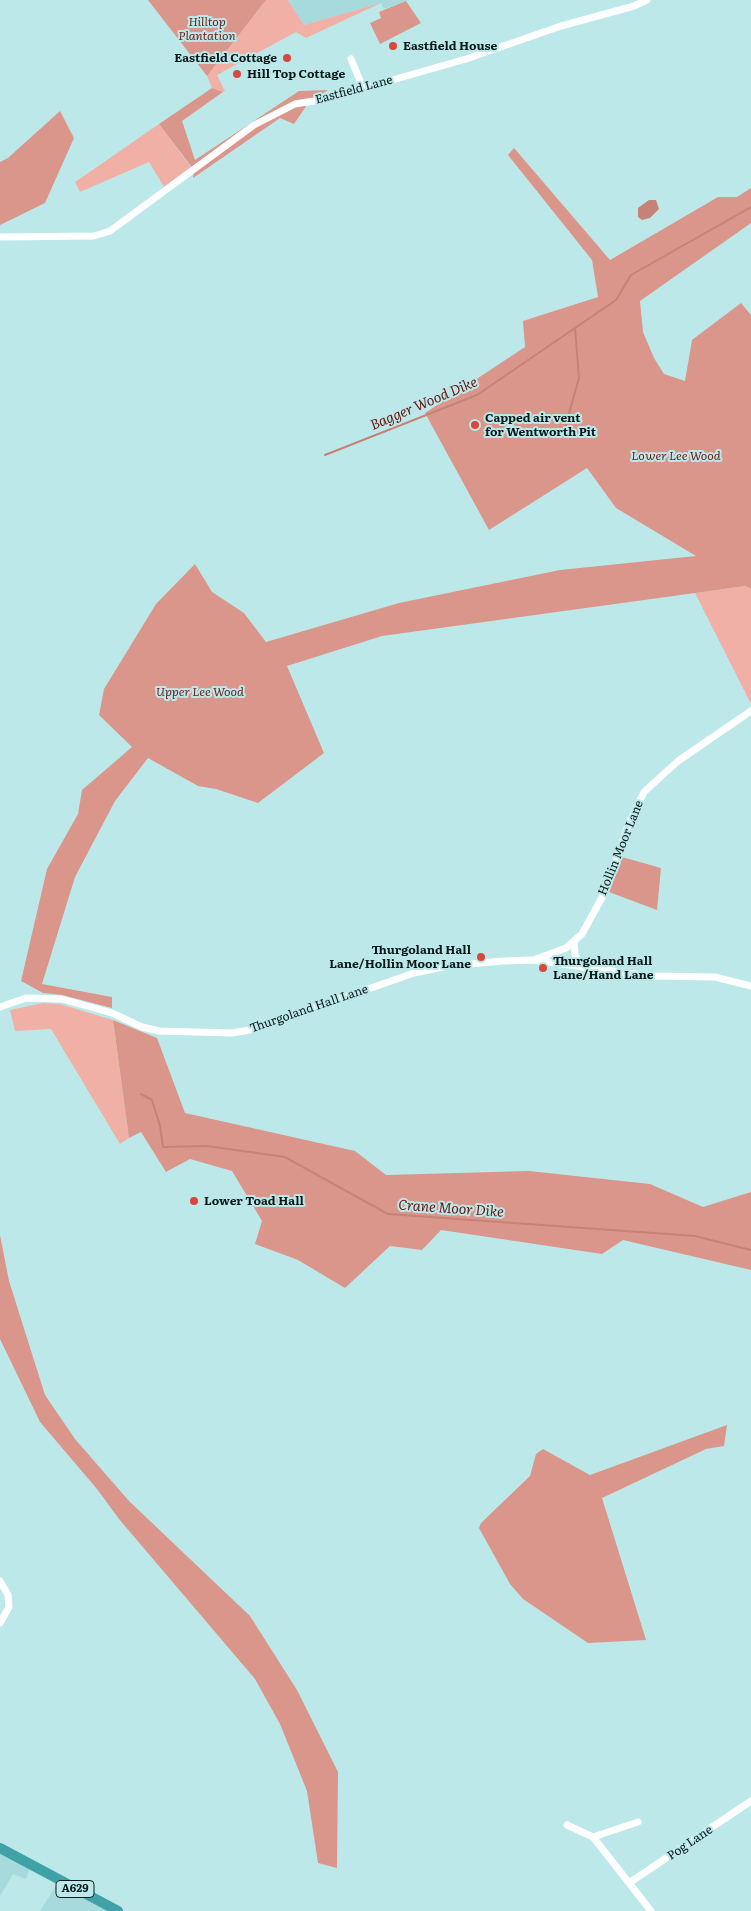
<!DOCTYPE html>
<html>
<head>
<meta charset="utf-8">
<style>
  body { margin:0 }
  canvas { display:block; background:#bde8e9 }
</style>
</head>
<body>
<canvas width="751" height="1911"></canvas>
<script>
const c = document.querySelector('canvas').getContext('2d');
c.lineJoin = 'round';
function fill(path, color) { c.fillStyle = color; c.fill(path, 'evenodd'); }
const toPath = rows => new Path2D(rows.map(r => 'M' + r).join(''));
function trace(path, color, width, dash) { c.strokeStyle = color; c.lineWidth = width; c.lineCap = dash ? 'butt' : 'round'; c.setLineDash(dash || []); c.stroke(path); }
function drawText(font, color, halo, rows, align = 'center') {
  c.font = font + ' Literata,serif'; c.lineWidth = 4; c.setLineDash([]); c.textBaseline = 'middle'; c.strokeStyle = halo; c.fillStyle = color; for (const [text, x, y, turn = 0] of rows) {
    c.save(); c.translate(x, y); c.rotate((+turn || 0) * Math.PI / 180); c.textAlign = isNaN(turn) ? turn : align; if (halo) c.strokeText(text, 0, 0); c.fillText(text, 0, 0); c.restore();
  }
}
fill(toPath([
  [288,0,409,0,384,9,381,3,304,25],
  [0,1852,30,1869,26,1879,13,1874,0,1896],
  [57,1884,110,1911,40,1911]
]), '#a7dadc');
fill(toPath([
  [266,0,288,0,304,25,381,3,306,38,296,32,217,75,225,91,223,92,212,88,207,76],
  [159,124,191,167,164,187,149,162,80,192,75,182],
  [747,586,751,589,751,704,695,593],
  [43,1003,60,1004,113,1020,129,1138,120,1144,51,1029,15,1031,10,1010]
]), '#f1b0a6');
fill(toPath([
  [148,0,266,0,207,76],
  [406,1,421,23,380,44,370,23,381,18,379,12],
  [212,88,223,92,182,121,195,160,299,91,328,90,309,102,294,124,280,118,193,178,194,170,159,124],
  [60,111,74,138,45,203,0,225,0,162,8,158],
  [514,148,610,260,718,197,737,197,751,188,751,223,640,301,643,332,654,358,664,374,685,381,692,340,741,303,751,315,751,589,746,586,382,636,287,666,324,753,258,803,216,789,198,786,148,758,115,801,75,877,42,984,112,997,112,1008,62,995,43,993,21,981,47,869,78,814,82,790,132,747,99,715,104,689,156,604,195,564,212,592,244,613,266,642,399,603,560,570,696,556,616,508,587,468,489,530,425,413,525,347,523,321,598,297,592,260,508,155],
  [622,857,661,868,657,910,609,892],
  [113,1020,157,1038,185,1113,355,1151,386,1175,529,1171,650,1184,703,1207,751,1192,751,1270,623,1240,602,1254,441,1230,422,1250,390,1246,345,1288,298,1260,255,1244,262,1221,232,1171,190,1159,166,1172,141,1132,129,1138],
  [0,1235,9,1281,45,1395,75,1439,129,1501,250,1616,297,1690,338,1772,337,1868,318,1863,307,1791,280,1724,255,1679,119,1519,97,1489,40,1422,0,1339],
  [727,1425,724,1446,706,1449,602,1498,646,1640,588,1643,523,1599,510,1584,479,1528,481,1523,530,1476,536,1454,543,1449,590,1475]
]), '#da968b');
fill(toPath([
  [649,200,656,200,659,209,650,218,642,220,638,217,638,208]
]), '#c58378');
trace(toPath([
  [563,435,579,378,575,328],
  [325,455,477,395,616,300,631,275,751,207],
  [141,1094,152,1100,160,1126,163,1147,207,1146,285,1157,388,1214,695,1236,751,1250]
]), '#c58378', 2);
trace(toPath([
  [351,59,363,88],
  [0,237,94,236,110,231,254,125,295,104,326,99,466,59,561,26,634,6,647,0],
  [574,941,575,955,583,967],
  [536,959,566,948,582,934,606,890,629,823,644,792,678,761,751,711],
  [0,1007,26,998,62,999,112,1013,142,1027,159,1031,232,1033,250,1030,414,973,448,966,503,961,533,960,649,976,715,977,751,986],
  [0,1581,8,1595,9,1607,0,1623],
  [638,1822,593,1837,651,1911],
  [567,1825,593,1837],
  [629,1883,751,1801]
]), '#fff', 7);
trace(toPath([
  [0,1848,118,1911]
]), '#3ea2a7', 10);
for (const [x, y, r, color] of [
  [393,46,5,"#d5483b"],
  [287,58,5,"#d5483b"],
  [237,74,5,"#d5483b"],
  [475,425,5,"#d5483b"],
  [481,957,5,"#d5483b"],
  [543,968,5,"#d5483b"],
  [194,1201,5,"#d5483b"]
]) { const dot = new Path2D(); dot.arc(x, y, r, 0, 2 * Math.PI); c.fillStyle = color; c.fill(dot); trace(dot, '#bde8e9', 2); }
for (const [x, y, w] of [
  [75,1889,38]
]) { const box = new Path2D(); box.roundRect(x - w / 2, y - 8.5, w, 17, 4); c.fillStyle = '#bde8e9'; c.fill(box); trace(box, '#0a1a1b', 1); }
drawText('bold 11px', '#0a1a1b', null, [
  ["A629",75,1889]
]);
drawText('italic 12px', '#6f1f18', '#bde8e9', [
  ["Hilltop",207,22],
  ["Plantation",207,36],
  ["Lower Lee Wood",676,456],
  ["Upper Lee Wood",200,692]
]);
drawText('bold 12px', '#0a1a1b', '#bde8e9', [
  ["Eastfield House",403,46],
  ["Eastfield Cottage",277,58,"right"],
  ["Hill Top Cottage",247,74],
  ["Capped air vent",485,418],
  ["for Wentworth Pit",485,432],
  ["Thurgoland Hall",471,950,"right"],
  ["Lane/Hollin Moor Lane",471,964,"right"],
  ["Thurgoland Hall",553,961],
  ["Lane/Hand Lane",553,975],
  ["Lower Toad Hall",204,1201]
], 'left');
drawText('12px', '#0a1a1b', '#bde8e9', [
  ["Eastfield Lane",354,90,-15],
  ["Hollin Moor Lane",621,848,-68],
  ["Thurgoland Hall Lane",309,1009,-19],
  ["Pog Lane",690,1843,-34]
]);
drawText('italic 14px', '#681711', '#bde8e9', [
  ["Bagger Wood Dike",424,404,-23],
  ["Crane Moor Dike",451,1209,4]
]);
</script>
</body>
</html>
